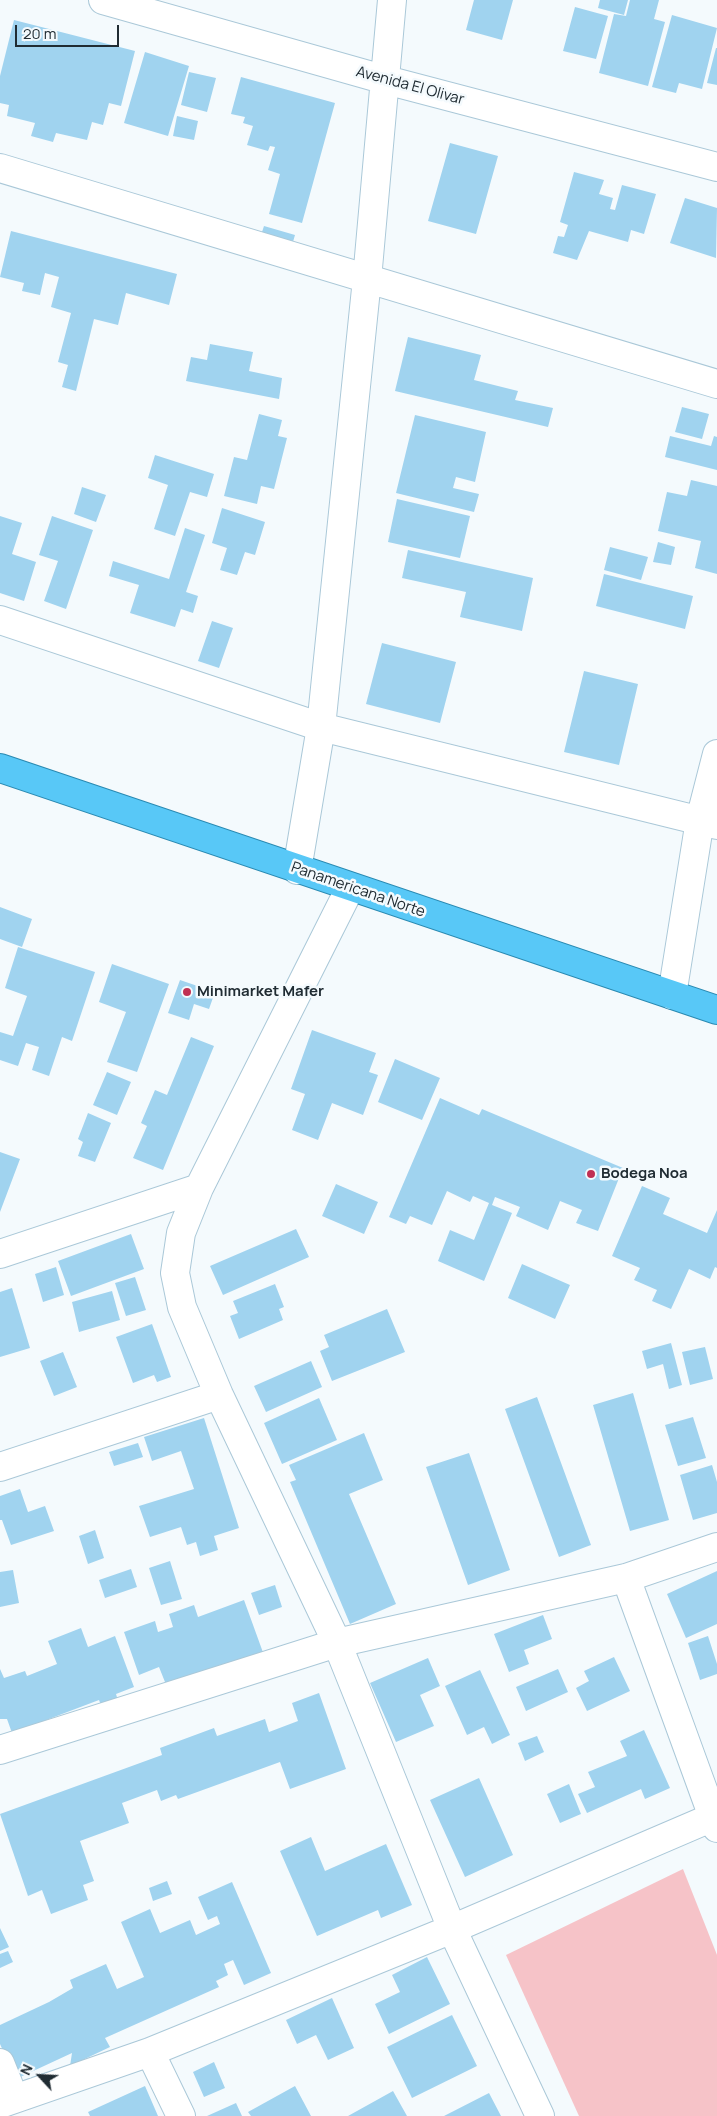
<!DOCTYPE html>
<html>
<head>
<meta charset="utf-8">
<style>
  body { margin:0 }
  #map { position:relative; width:717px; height:2116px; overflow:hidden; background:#f4fafd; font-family:Manrope,sans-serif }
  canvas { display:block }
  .north { position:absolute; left:15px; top:2051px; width:50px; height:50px; -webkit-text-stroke:4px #f4fafd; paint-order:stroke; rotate:295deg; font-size:14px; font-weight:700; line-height:20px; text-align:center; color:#202c33 }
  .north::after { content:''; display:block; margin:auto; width:18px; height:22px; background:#202c33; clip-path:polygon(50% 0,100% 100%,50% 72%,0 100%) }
  .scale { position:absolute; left:15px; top:25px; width:104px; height:22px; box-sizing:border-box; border:2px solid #202c33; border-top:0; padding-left:6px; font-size:15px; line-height:18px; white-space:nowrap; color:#202c33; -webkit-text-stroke:4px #f4fafd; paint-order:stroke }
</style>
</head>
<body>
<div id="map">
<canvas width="717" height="2116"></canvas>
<div class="north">N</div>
<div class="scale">20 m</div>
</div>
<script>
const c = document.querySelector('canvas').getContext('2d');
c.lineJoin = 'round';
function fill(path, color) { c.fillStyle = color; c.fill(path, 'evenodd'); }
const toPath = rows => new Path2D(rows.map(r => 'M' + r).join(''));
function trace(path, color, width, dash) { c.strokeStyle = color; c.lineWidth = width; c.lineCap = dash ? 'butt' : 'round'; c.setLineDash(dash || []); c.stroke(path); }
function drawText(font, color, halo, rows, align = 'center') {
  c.font = font + ' Manrope,sans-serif'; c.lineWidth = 5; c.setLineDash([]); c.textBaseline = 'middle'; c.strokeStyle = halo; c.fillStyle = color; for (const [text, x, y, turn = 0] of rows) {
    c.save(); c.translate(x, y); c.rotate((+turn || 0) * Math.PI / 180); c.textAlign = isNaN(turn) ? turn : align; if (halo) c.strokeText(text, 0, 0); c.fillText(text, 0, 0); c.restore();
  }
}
fill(toPath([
  [683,1869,717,1955,717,2116,579,2116,506,1955]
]), '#f6c3c8');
fill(toPath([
  [474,0,513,0,502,40,466,30],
  [600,0,628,0,624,15,598,8],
  [630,0,659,0,654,19,665,22,648,86,599,73,614,14,626,16],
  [575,7,608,16,596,59,563,51],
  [672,15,717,28,702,89,679,83,676,93,652,87],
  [14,20,135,51,121,106,109,103,103,125,92,122,87,140,56,133,53,142,31,136,35,123,7,116,9,105,0,103,0,76],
  [716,48,717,48,717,85,707,83],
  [145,52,189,66,168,136,124,123],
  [189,72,216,78,207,112,181,105],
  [241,77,335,103,302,223,269,214,280,174,268,170,275,147,270,146,268,151,247,145,253,126,243,123,245,117,231,114],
  [177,116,198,121,194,140,173,136],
  [450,143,498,156,476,234,428,221],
  [574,172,604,180,599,194,613,198,610,209,615,210,622,185,656,194,644,234,631,230,628,242,589,231,577,260,553,253,558,236,564,237,568,225,560,222],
  [685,198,717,208,716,258,670,243],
  [264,226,295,235,290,252,258,244],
  [11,231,177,274,169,305,126,293,118,325,94,319,76,391,62,387,68,365,58,362,71,313,51,307,59,277,45,273,40,295,22,291,24,283,0,277],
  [408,337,481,355,474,380,518,391,515,400,553,408,548,427,395,391],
  [210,344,253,352,249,371,282,378,279,399,186,381,191,357,207,360],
  [682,407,709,414,702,439,675,432],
  [259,414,282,420,278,436,287,438,274,489,261,486,257,504,224,496,234,457,247,460],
  [415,415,486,432,475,482,456,477,453,488,479,494,474,512,396,493],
  [670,436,711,446,714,436,717,437,717,470,665,457],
  [155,455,214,474,207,497,190,492,175,536,154,529,168,485,148,478],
  [691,480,717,486,717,574,695,568,701,541,658,531,667,492,687,496],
  [82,487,106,495,96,522,74,514],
  [397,499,470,516,460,558,388,542],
  [222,508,265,522,255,555,245,552,237,575,220,570,227,548,212,543],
  [0,516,22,523,12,554,36,562,24,601,0,593],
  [52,516,93,530,66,609,44,601,58,561,39,555],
  [185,528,205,535,186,592,198,596,193,613,181,609,175,627,130,613,139,585,109,576,113,561,169,579],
  [658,542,675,547,671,565,653,562],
  [610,547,648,557,641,580,604,570],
  [408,550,533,578,522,631,460,617,466,592,402,578],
  [604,574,693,596,685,629,596,606],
  [212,621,233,628,219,668,198,661],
  [382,643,456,662,440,723,366,704],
  [584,671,638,684,619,765,564,752],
  [0,907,32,919,22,947,0,939],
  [18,947,95,972,72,1041,62,1037,49,1076,32,1070,39,1047,26,1043,18,1066,0,1060,0,1032,13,1036,27,996,5,988],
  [112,964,169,984,137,1072,107,1062,126,1012,99,1002],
  [180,980,215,992,209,1009,194,1004,189,1020,168,1013],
  [312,1030,376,1053,369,1072,378,1075,363,1115,332,1103,318,1140,292,1130,305,1094,291,1089],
  [191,1037,214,1046,163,1170,133,1158,147,1126,141,1123,155,1090,167,1095],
  [395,1059,440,1078,422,1120,378,1102],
  [107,1072,131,1082,117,1115,93,1105],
  [440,1098,479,1115,482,1109,623,1168,598,1231,576,1223,582,1210,560,1201,548,1230,516,1216,520,1207,495,1197,492,1205,512,1213,484,1281,438,1261,450,1230,474,1240,489,1203,473,1196,470,1202,447,1191,432,1225,410,1216,406,1224,389,1217],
  [88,1113,111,1123,95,1162,78,1156,83,1142,78,1139],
  [0,1152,20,1159,0,1212],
  [336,1184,378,1202,364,1234,322,1216],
  [642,1186,670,1198,663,1214,707,1233,717,1210,717,1268,715,1267,710,1279,689,1269,671,1309,652,1301,657,1290,634,1280,640,1268,612,1256],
  [296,1229,309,1257,223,1295,210,1266],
  [131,1234,144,1269,71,1296,58,1261],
  [522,1264,570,1285,555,1319,508,1298],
  [56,1267,64,1295,43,1302,35,1274],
  [135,1277,146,1310,126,1316,115,1283],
  [275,1284,284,1307,279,1309,283,1320,239,1339,230,1316,238,1313,233,1301],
  [12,1288,30,1348,0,1357,0,1292],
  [112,1291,120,1320,79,1332,72,1302],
  [387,1309,405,1352,332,1381,320,1351,329,1347,324,1335],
  [152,1324,171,1377,157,1382,154,1375,133,1383,116,1337],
  [671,1343,682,1385,669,1389,663,1364,647,1369,642,1351],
  [705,1347,713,1379,690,1385,682,1352],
  [63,1352,77,1387,54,1396,40,1361],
  [311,1361,322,1387,266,1412,254,1386],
  [633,1393,669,1520,630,1531,593,1405],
  [537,1397,591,1545,559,1557,505,1409],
  [319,1398,337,1440,282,1464,264,1423],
  [693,1417,706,1458,678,1466,665,1425],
  [204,1418,239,1528,214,1536,218,1550,200,1556,196,1542,187,1545,181,1527,150,1537,139,1506,194,1489,181,1451,152,1461,144,1437],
  [364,1433,383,1480,349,1494,396,1604,350,1624,290,1482,296,1480,289,1465],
  [138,1443,143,1457,114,1466,109,1452],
  [469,1453,510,1570,468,1585,426,1467],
  [712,1465,717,1482,717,1513,693,1520,680,1475],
  [20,1489,28,1512,45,1506,54,1531,11,1545,2,1520,0,1520,0,1496],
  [95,1530,104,1558,88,1564,79,1536],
  [170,1561,182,1599,161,1605,149,1568],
  [131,1569,137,1587,105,1598,99,1580],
  [13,1570,19,1603,0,1607,0,1572],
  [717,1571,717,1624,686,1638,667,1594],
  [275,1585,282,1607,259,1615,251,1593],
  [244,1600,265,1658,167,1687,159,1667,139,1675,124,1632,155,1621,158,1632,173,1627,169,1614,194,1605,198,1617],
  [543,1615,552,1639,524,1650,529,1664,509,1672,494,1634],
  [81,1628,88,1647,115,1636,134,1687,116,1694,120,1707,104,1713,99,1700,12,1733,7,1719,0,1719,0,1669,4,1678,25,1671,27,1676,57,1664,48,1641],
  [708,1636,717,1664,717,1674,700,1680,688,1643],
  [614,1657,630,1691,587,1711,576,1688,589,1681,584,1671],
  [428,1658,440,1686,420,1695,434,1726,396,1742,370,1683],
  [558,1669,568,1692,526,1711,516,1687],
  [480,1670,510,1735,492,1744,484,1727,467,1735,445,1686],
  [319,1693,346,1769,290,1789,280,1762,178,1799,176,1795,161,1801,157,1790,122,1803,129,1823,80,1841,94,1881,83,1885,88,1900,51,1914,42,1890,28,1896,0,1814,162,1755,160,1748,214,1728,217,1736,265,1719,269,1732,298,1721,292,1703],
  [644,1730,670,1788,645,1799,641,1789,587,1813,578,1794,595,1787,588,1772,627,1756,620,1741],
  [537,1736,544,1752,525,1761,518,1743],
  [479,1778,513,1855,465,1877,430,1800],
  [569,1784,581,1814,560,1823,547,1794],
  [311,1837,325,1871,386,1844,412,1905,381,1918,378,1910,317,1936,280,1851],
  [167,1881,172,1894,153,1901,149,1888],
  [232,1882,271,1973,244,1985,233,1960,224,1964,228,1975,216,1981,219,1987,105,2038,110,2047,70,2066,72,2053,16,2079,0,2044,0,2025,49,2002,73,1988,70,1980,106,1964,117,1989,144,1977,121,1922,150,1909,160,1933,190,1920,196,1935,220,1924,217,1916,208,1920,198,1897],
  [0,1928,9,1947,0,1951],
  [8,1951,13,1962,0,1968,0,1954],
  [427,1957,450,2004,389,2034,375,2004,400,1992,392,1975],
  [332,1998,354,2048,328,2060,316,2035,297,2044,286,2020],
  [452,2015,477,2066,412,2098,387,2047],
  [214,2062,225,2088,204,2097,193,2072],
  [145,2086,158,2116,90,2116,88,2112],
  [295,2086,311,2116,251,2116,248,2112],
  [393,2091,407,2116,348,2116],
  [489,2093,501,2116,444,2116],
  [236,2103,242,2116,207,2116]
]), '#a0d3ef');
const minor = toPath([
  [103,0,386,80,717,167],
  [0,168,717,384],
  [0,620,321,727,717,825],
  [297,870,321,727,367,279,392,0],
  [350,888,199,1188,181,1233,175,1273,182,1307,219,1395,337,1643,452,1929,540,2116],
  [672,995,700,820,717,754],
  [0,1254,199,1188],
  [0,1467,219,1395],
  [626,1578,717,1828],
  [0,1750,337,1643,626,1578,717,1547],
  [150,2052,181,2116],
  [0,2063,14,2098],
  [0,2104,150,2052,452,1929,713,1817]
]);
const trunk = toPath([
  [0,768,717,1010]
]);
trace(minor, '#aac8d8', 30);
trace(trunk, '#2989b1', 30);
trace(minor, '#fff', 28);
trace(trunk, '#58c8f7', 28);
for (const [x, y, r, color] of [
  [187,992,5,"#c03053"],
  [591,1174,5,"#c03053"]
]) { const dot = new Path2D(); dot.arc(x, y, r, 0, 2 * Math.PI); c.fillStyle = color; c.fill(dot); trace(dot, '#f4fafd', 2); }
drawText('15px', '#202c33', '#f4fafd', [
  ["Avenida El Olivar",410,86,15],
  ["Panamericana Norte",358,890,19]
]);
drawText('bold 15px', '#202c33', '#f4fafd', [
  ["Minimarket Mafer",197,992],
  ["Bodega Noa",601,1174]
], 'left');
</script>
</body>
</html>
